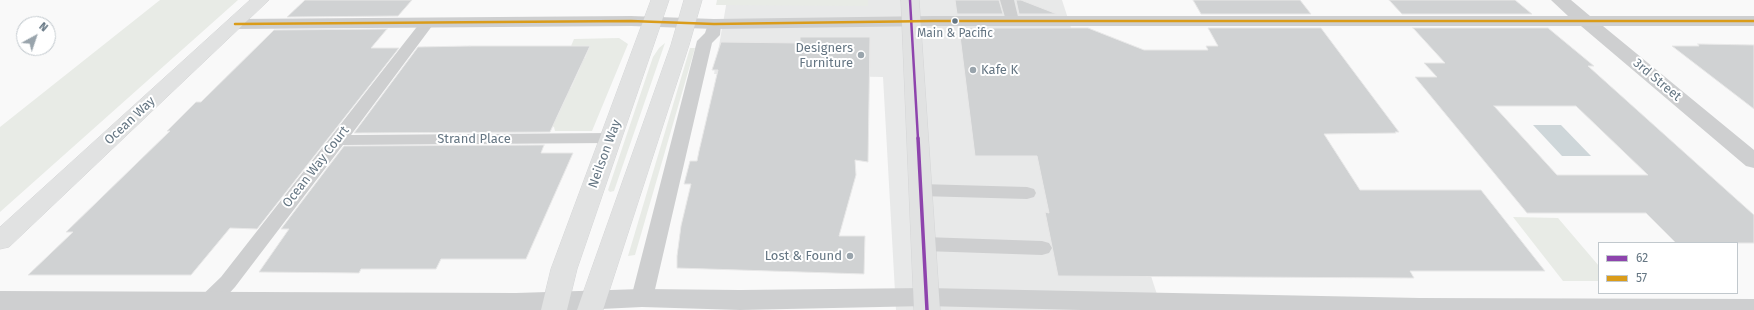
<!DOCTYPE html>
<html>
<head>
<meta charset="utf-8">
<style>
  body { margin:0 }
  #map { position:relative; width:1754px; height:310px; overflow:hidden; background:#f9f9f9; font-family:"Fira Sans",sans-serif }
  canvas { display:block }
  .legend { position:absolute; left:1598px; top:242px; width:140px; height:52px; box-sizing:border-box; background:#fff; border:1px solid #c1c8cd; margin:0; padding:5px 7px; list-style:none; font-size:12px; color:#657683 }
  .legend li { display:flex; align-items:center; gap:8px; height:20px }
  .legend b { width:20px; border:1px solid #c1c8cd }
  .north { position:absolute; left:16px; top:16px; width:40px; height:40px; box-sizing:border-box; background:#fff; border:1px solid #c1c8cd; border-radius:50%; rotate:40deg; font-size:11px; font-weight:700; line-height:16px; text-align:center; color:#657683 }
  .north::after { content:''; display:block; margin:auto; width:14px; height:18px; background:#99a4ac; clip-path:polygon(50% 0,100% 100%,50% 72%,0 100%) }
</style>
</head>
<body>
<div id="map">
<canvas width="1754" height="310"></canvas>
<ul class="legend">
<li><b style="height:5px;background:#8e44ad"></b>62</li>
<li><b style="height:5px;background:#da9c1a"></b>57</li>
</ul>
<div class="north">N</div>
</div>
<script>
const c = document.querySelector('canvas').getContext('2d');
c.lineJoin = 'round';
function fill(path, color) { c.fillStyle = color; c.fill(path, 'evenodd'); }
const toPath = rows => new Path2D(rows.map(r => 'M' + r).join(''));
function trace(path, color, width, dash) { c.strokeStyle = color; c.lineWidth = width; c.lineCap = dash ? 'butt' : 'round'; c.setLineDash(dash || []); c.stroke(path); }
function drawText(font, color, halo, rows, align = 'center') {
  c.font = font + ' "Fira Sans",sans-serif'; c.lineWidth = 4; c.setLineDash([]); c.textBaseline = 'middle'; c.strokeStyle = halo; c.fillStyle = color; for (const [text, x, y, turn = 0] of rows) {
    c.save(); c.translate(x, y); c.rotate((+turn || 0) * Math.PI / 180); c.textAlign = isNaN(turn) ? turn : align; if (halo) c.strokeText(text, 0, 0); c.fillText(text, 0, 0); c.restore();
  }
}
fill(toPath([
  [727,0,1062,0,1162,310,896,310,883,77,714,74]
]), '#e8e9e9');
fill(toPath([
  [160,0,238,0,0,212,0,127],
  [717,0,868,0,868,6,716,5],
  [619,38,628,44,592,131,555,131,554,127,551,126,553,119,556,119,566,98,564,88,571,88,580,68,581,58,585,58,590,46,571,46,574,39],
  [665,43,614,191,610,192,608,190,653,57,659,48],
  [690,48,695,48,635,255,628,256],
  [1513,217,1558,218,1599,266,1599,281,1563,281]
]), '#e8ebe6');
fill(toPath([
  [1533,125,1561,125,1591,156,1562,156]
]), '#ced6d9');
const building = toPath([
  [305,0,412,0,398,16,287,17,305,0],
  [955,0,999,0,1003,14,957,14,955,0],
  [1016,0,1021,0,1057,14,1019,14,1016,0],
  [1193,0,1300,0,1311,14,1201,14,1193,0],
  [1389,0,1515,0,1532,14,1402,14,1389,0],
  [959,28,1088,28,1144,50,1208,50,1206,46,1218,46,1208,28,1321,28,1399,132,1395,132,1396,133,1324,134,1360,190,1481,190,1545,271,1410,271,1414,278,1058,276,1045,212,1049,213,1037,156,975,156,959,28],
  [1413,28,1548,28,1594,66,1588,66,1754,215,1754,243,1676,243,1646,213,1527,213,1415,77,1437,77,1424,63,1445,63,1413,28],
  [1494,106,1576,106,1648,175,1557,175,1494,106],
  [387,29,371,48,399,48,257,229,230,228,191,275,28,275,73,232,66,232,170,131,167,131,196,102,201,102,274,30,387,29],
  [800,37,870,37,868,162,855,160,856,175,839,236,865,236,864,274,677,268,677,256,681,226,691,184,684,184,690,161,697,161,699,151,718,70,712,70,721,42,800,43,800,37],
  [1698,44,1754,45,1754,109,1672,46,1699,46,1698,44],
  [470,46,590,46,550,132,354,133,418,47,470,46],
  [544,145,541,153,573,153,526,259,441,259,436,269,361,269,359,273,259,272,289,229,281,229,344,146,544,145]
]);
fill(building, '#d0d2d3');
trace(building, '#e8e8e8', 1);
const secondary = toPath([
  [250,0,269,0,9,247,0,249,0,227,250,0],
  [651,0,669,0,577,269,567,310,541,310,551,269,651,0],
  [684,0,702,0,689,45,603,310,577,310,671,45,684,0],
  [901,0,919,0,940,310,914,310,901,0]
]);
trace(secondary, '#d5d6d7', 1);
fill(toPath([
  [1000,0,1014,0,1019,21,1017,24,1012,25,1007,24,1000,0],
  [428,18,433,19,435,22,351,135,610,133,616,134,619,138,616,142,610,143,343,145,235,287,214,310,190,310,193,304,221,277,423,19,428,18],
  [714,20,719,21,721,24,720,35,712,43,653,298,650,303,642,306,634,303,631,298,697,41,705,33,709,21,714,20],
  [920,184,1027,187,1034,189,1036,193,1034,197,1027,199,920,196,913,194,911,190,913,186,920,184],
  [924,237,1042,241,1049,243,1052,248,1049,253,1042,255,924,251,917,249,914,244,917,239,924,237]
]), '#cecfd0');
fill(toPath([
  [1551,0,1571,0,1590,16,1754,16,1754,26,1603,26,1754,150,1754,168,1746,166,1581,26,933,26,714,29,631,26,235,29,229,28,226,24,229,20,235,19,631,16,714,19,933,16,1568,16,1551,0],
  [926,288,1420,298,1754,299,1754,310,1081,310,926,306,740,310,642,307,580,310,0,310,0,291,516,293,642,289,740,290,926,288]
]), '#cecfd0');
fill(secondary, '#e1e2e2');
trace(toPath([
  [910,0,918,139]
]), '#8e44ad', 2.5);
trace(toPath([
  [918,138,927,310]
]), '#8e44ad', 3.5);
trace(toPath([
  [235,24,631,21,714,24,933,21,1754,21]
]), '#da9c1a', 2.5);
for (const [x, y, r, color] of [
  [955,21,3.5,"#657683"],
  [861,55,4,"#99a4ac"],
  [973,70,4,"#99a4ac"],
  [850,256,4,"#99a4ac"]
]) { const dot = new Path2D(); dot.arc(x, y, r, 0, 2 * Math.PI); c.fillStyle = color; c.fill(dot); trace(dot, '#fff', 1.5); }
drawText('12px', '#657683', '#fff', [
  ["Main & Pacific",955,34]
]);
drawText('13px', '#657683', '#fff', [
  ["Designers",853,48],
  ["Furniture",853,63],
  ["Kafe K",981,70,"left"],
  ["Lost & Found",842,256]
], 'right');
drawText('13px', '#657683', '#fff', [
  ["3rd Street",1657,80,40],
  ["Ocean Way",130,121,-43],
  ["Strand Place",474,139],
  ["Neilson Way",605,154,-70],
  ["Ocean Way Court",316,167,-52]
]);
</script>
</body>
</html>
